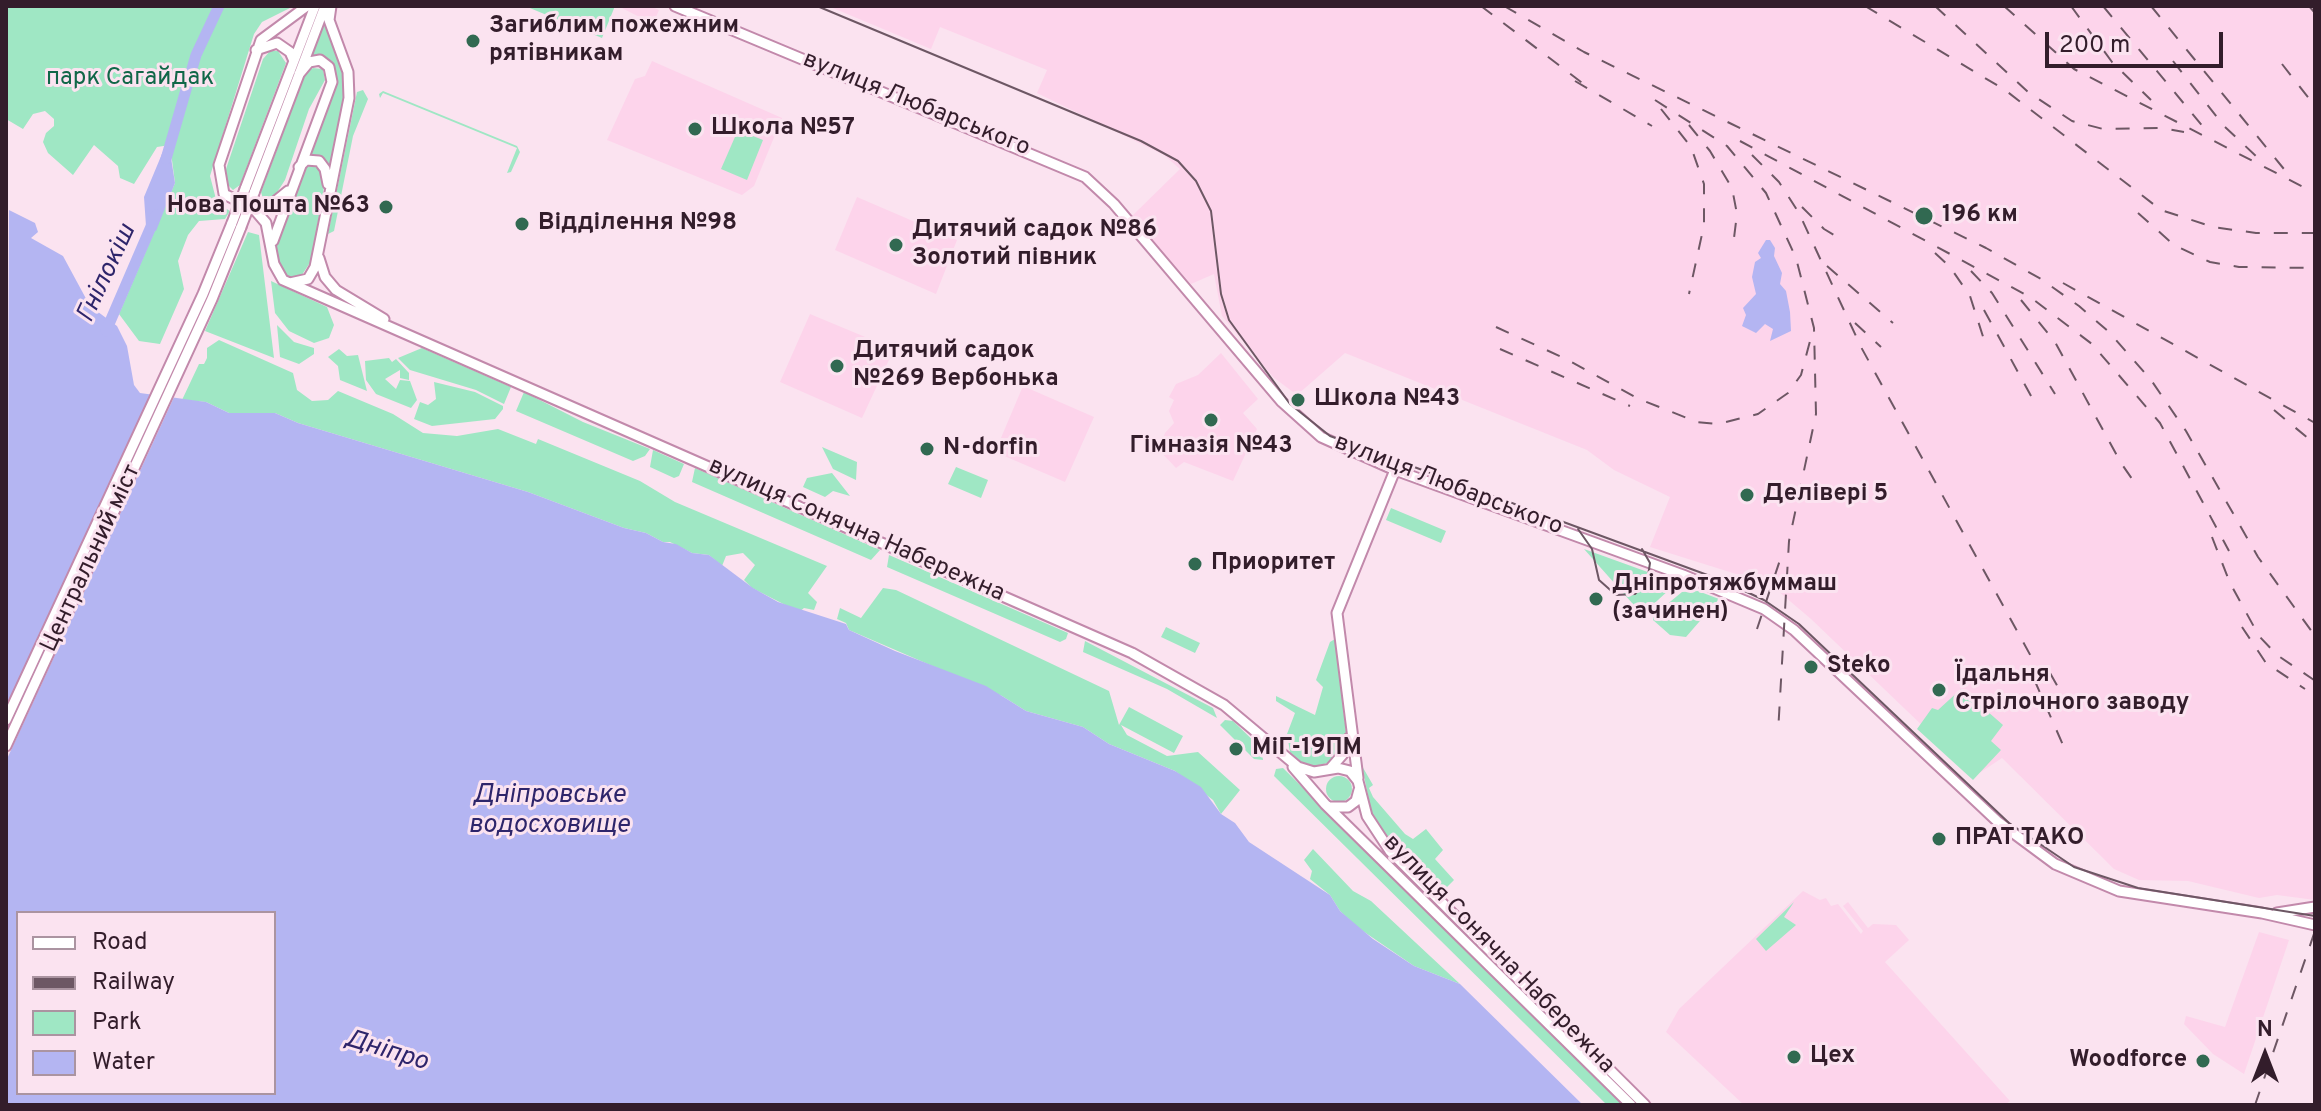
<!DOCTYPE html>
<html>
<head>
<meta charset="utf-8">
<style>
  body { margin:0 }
  #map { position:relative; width:2321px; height:1111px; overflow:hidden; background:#fbe3f0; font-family:Overpass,sans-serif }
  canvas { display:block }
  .frame { position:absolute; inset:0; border:8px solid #331d2b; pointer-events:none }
  .legend { position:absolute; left:16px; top:911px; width:260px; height:184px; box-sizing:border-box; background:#fbe3f0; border:2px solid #ab94a1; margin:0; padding:10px 14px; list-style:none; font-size:24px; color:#331d2b }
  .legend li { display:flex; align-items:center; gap:16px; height:40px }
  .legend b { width:40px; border:2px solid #ab94a1 }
  .north { position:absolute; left:2225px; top:1015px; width:80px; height:80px; -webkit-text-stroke:6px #fbe3f0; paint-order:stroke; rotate:0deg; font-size:22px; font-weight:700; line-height:32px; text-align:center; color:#331d2b }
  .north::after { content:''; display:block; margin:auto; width:28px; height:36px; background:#331d2b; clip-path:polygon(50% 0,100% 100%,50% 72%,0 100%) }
  .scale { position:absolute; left:2045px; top:32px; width:178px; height:36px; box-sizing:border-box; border:4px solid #331d2b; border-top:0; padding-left:10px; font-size:24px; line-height:28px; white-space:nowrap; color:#331d2b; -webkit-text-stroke:6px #fbe3f0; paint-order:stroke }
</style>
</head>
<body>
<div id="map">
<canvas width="2321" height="1111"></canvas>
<div class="frame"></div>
<ul class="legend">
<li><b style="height:10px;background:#fff"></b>Road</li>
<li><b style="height:10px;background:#6d5764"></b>Railway</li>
<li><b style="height:22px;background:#9fe7c4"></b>Park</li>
<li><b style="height:22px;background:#b4b5f2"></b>Water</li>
</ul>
<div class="north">N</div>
<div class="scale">200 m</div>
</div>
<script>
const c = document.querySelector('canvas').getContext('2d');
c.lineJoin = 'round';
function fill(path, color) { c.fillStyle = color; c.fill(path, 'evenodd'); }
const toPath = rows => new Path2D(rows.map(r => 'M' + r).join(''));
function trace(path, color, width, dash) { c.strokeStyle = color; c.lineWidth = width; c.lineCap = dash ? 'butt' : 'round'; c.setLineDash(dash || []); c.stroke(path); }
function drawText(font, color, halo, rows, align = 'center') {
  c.font = font + ' Overpass,sans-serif'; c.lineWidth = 6; c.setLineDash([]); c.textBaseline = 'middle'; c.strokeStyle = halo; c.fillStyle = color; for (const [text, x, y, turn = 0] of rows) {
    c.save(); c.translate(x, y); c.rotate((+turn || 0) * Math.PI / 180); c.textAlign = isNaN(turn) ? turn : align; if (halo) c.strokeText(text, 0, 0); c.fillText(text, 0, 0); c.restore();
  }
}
fill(toPath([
  [618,6,650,6,659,10,653,24],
  [828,6,2315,6,2315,900,2277,895,2259,898,2188,881,2139,880,2114,869,2002,758,1975,776,1811,619,1771,585,1650,547,1670,497,1614,470,1587,450,1345,353,1297,395,1273,377,1222,316,1214,274,1191,284,1132,216,1180,169,1164,155,1037,93,1047,70,940,27,931,49],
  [652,61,782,118,754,186,742,195,607,140,635,79,645,76],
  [857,197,957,240,936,294,835,250],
  [810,314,894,349,862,418,780,382],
  [1221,353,1258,399,1243,413,1257,429,1233,481,1184,462,1176,468,1159,450,1165,433,1174,423,1169,411,1174,400,1169,397,1176,384,1198,375],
  [1023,386,1094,417,1065,482,995,452],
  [1803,891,1820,900,1826,898,1831,906,1838,904,1861,934,1863,931,1843,906,1848,902,1868,928,1873,924,1896,925,1909,940,1885,962,2010,1101,2005,1105,1744,1105,1666,1032,1679,1009],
  [2259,932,2289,940,2244,1074,2213,1054,2184,1024,2186,1016,2225,1027]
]), '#fdd4eb');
fill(toPath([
  [6,6,294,6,262,22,254,34,210,176,217,203,230,211,225,219,199,221,188,235,178,261,184,289,160,344,139,341,119,314,175,183,170,145,157,147,134,184,120,178,118,166,94,145,73,175,48,153,43,142,46,133,54,126,54,119,45,111,33,114,23,129,6,119],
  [525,6,615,6,602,38],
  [324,25,344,71,346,91,332,166,319,155,306,155,337,80,331,61,321,55,312,56],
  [270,51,278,51,286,63,240,185,233,190,228,185,225,172,263,59],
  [313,68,323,69,325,80,309,109,285,180,274,197,264,202,261,192,306,72],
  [363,90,368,99,353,136,334,231,328,234,357,92],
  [383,91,517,146,520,152,511,172,507,173,517,148,383,93,380,98,379,94],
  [738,130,763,140,747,180,721,169],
  [315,165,322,171,324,187,311,261,300,278,287,278,278,267,276,241,304,167],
  [248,232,259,235,274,358,205,331],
  [271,281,327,307,334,325,329,338,314,343,289,331,275,313],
  [277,325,294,342,314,348,314,354,299,364,280,357],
  [219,340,293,373,297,390,312,401,328,400,338,391,393,414,423,433,457,436,498,429,536,444,538,439,640,481,675,502,827,566,808,593,817,602,814,610,804,608,799,612,752,588,744,580,755,565,743,553,726,556,722,566,709,555,692,553,670,542,663,542,646,533,624,528,528,492,298,423,275,413,229,413,206,402,182,400,199,364,204,364,207,358,207,348],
  [422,348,511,387,504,404,476,390,410,370,398,358],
  [339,349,347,356,358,355,367,391,340,380,338,366,328,357],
  [389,358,392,362,396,359,409,373,409,380,400,378,400,370,385,379,396,389,400,380,410,381,417,400,411,408,376,394,366,380,365,361],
  [434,382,475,392,503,406,503,409,495,419,432,426,414,419,420,402,428,405,436,399],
  [524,392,583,422,650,449,645,456,633,461,516,411],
  [822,447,857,462,856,480,833,469],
  [653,450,684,464,679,476,674,478,650,467],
  [956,467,988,480,981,498,948,484],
  [695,468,880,550,871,560,692,482],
  [832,473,850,496,833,491,825,497,803,487,807,478],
  [1391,508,1446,531,1441,543,1386,520],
  [1584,549,1667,579,1670,589,1646,611,1640,612],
  [889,555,1068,633,1066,639,1060,642,887,567],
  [883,588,896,590,1109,691,1119,725,1129,707,1183,736,1174,753,1121,725,1127,735,1167,756,1198,752,1240,790,1221,814,1213,800,1175,771,1109,744,1083,727,1026,711,1002,696,849,630,846,623,837,619,840,608,861,618],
  [1698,591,1719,599,1686,637,1670,635,1653,620,1654,615,1682,592],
  [1166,627,1200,643,1195,653,1161,637],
  [1335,639,1346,732,1338,754,1328,763,1315,766,1301,762,1290,752,1287,734,1295,713,1276,701,1276,696,1315,715,1323,687,1316,680,1330,642],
  [1085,641,1213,708,1217,718,1167,689,1083,652],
  [1961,689,1973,704,1979,704,2003,725,1991,741,2001,750,1973,780,1917,729,1932,708,1938,710],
  [1225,720,1233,721,1261,748,1263,760,1254,759,1220,725],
  [1362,766,1373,785,1369,788,1373,797,1405,834,1413,839,1426,829,1443,850,1435,859,1454,880,1445,889,1438,892,1385,836,1371,811],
  [1283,768,1623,1105,1607,1105,1274,776,1276,769],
  '1326 789a13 13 0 1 1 26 0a13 13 0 1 1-26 0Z',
  [1313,849,1353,891,1371,901,1460,984,1414,966,1357,927,1340,911,1330,895,1310,879,1312,871,1304,860],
  [1794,902,1784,917,1796,925,1766,951,1756,939]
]), '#9fe7c4');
fill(toPath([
  [169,145,175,183,156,231,146,226,144,197,164,149],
  [9,210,35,223,38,232,31,238,63,256,90,306,117,326,127,346,134,385,140,393,206,402,229,413,275,413,298,423,528,492,624,528,646,533,663,542,676,544,692,553,709,555,753,588,778,602,846,624,849,630,895,651,986,686,1026,711,1083,727,1109,744,1175,771,1201,787,1221,814,1235,823,1249,842,1330,895,1340,911,1373,939,1414,966,1460,984,1583,1105,6,1105],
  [18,913,274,913,274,1093,18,1093],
  [1766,240,1770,240,1775,248,1774,256,1782,273,1780,284,1786,291,1790,312,1791,331,1770,341,1773,329,1765,324,1756,333,1742,326,1746,315,1743,308,1756,294,1752,277,1755,262,1761,258,1758,253]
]), '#b4b5f2');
fill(toPath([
  [152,392,175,395,6,761,6,708]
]), '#fbe3f0');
trace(toPath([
  [166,159,196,55,219,6],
  [106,331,156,215]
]), '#b4b5f2', 11);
const major = toPath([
  [307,6,261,40,219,165,224,194,254,209,266,223,274,264,283,280,1132,653,1224,705,1298,767,1314,772,1338,768,1350,771,1358,781,1367,816,1390,851,1645,1105],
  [675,6,1085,177,1114,204,1282,402,1321,437,1395,470,1683,575,1764,609,1794,630,1997,821,2055,864,2119,891,2262,913,2315,925],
  [256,50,277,43,290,52,294,61],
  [299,167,306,160,319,161,325,169,328,184],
  [245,189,315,6],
  [254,193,325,6],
  [254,209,272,204,288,191],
  [273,241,332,82,329,67,320,60,309,62,299,74],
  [319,258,325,277,336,290,384,319],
  [290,283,308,279,315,267,349,98,348,72,329,20,331,6],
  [6,720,203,294,232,223],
  [6,746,212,299,241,227],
  [1293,767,1325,804,1631,1105],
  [1330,769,1343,754,1349,738],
  [1358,778,1337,613,1395,470],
  [1330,807,1348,807,1356,801,1359,790],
  [2277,913,2315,907]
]);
trace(major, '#c289ab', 13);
trace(major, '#fff', 9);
trace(toPath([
  [817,6,1141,141,1178,161,1196,181,1211,211,1221,294,1229,320,1290,404,1330,436,1721,580,1764,600,1799,624,2009,823,2074,867,2138,888,2315,916],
  [1578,529,1592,549,1599,580,1616,595,1635,594,1647,582,1650,563,1642,549]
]), '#6d5764', 2);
trace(toPath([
  [1481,6,1585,85],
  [1504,6,1584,52,1986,248,2041,279,2079,306,2109,332,2151,380,2186,431,2258,557,2315,636],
  [1865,6,2005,90,2161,210,2213,227,2256,233,2315,233],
  [1935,6,2028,92,2072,121,2103,129,2162,128,2184,132],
  [2004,6,2074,69,2315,193],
  [2071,6,2112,62,2151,100],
  [2103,6,2205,129],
  [2151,6,2288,174],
  [2309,6,2315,13],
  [2173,61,2224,126,2257,157],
  [2282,64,2315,106],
  [1575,81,1652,126],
  [1655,100,1727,146,1766,193,1796,258,1814,328,1816,414,1789,541,1778,733],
  [1661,109,1691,147,1704,184,1704,225,1689,294],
  [1689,125,1710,151,1732,188,1737,214,1734,238],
  [1740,141,2030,297,2092,344,2160,423,2229,551],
  [1752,155,1779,182,1799,213,1861,347,2050,691],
  [1802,207,1824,229,1844,241],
  [2138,213,2174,245,2210,262,2239,267,2315,268],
  [1935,253,1950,267,1970,296,1987,349],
  [1827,266,1893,323],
  [1971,271,1992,293,2055,394],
  [2063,283,2315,423],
  [2021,300,2055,342,2121,463,2139,489],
  [1984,310,2036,405],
  [1855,323,1881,347],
  [1496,327,1566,359,1639,399,1697,422,1718,424,1758,414,1788,393,1801,375,1810,341],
  [1500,349,1630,406],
  [2274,410,2315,444],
  [2212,537,2230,583,2259,636,2277,655,2314,680],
  [2242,627,2266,663,2305,689],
  [1757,629,1781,557],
  [2050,673,2066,701],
  [2034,679,2063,745],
  [2255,1105,2315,931]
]), '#6d5764', 2, [14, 14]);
const majorBridge = toPath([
  [232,223,245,189],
  [241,227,254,193]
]);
trace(majorBridge, '#c289ab', 13, []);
trace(majorBridge, '#fff', 9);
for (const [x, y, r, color] of [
  [473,41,8,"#316951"],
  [695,129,8,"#316951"],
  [386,207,8,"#316951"],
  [1924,216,10,"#316951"],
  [522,224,8,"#316951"],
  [896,245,8,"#316951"],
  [837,366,8,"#316951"],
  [1298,400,8,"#316951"],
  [1211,420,8,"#316951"],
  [927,449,8,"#316951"],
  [1747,495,8,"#316951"],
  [1195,564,8,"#316951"],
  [1596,599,8,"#316951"],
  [1811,667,8,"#316951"],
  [1939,690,8,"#316951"],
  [1236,749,8,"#316951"],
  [1939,839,8,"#316951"],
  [1794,1057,8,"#316951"],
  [2203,1061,8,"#316951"]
]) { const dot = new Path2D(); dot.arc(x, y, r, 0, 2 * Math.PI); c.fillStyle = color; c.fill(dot); trace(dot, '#fbe3f0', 3); }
drawText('bold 24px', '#331d2b', '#fbe3f0', [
  ["Загиблим пожежним",489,27],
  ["рятiвникам",489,55],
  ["Школа №57",711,129],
  ["Нова Пошта №63",370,207,"right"],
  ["196 км",1942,216],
  ["Відділення №98",538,224],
  ["Дитячий садок №86",912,231],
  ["Золотий півник",912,259],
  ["Дитячий садок",853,352],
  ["№269 Вербонька",853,380],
  ["Школа №43",1314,400],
  ["Гімназія №43",1211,447,"center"],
  ["N-dorfin",943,449],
  ["Делівері 5",1763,495],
  ["Приоритет",1211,564],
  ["Дніпротяжбуммаш",1612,585],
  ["(зачинен)",1612,613],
  ["Steko",1827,667],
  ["Їдальня",1955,676],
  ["Стрілочного заводу",1955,704],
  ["МіГ-19ПМ",1252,749],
  ["ПРАТ ТАКО",1955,839],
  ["Цех",1810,1057],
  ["Woodforce",2187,1061,"right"]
], 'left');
drawText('24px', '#106748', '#fbe3f0', [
  ["парк Сагайдак",130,79]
]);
drawText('24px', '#331d2b', '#fbe3f0', [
  ["вулиця Любарського",916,105,22],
  ["вулиця Любарського",1448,486,21],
  ["вулиця Сонячна Набережна",856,531,24],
  ["Центральний міст",92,559,-65],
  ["вулиця Сонячна Набережна",1498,955,46]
]);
drawText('italic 26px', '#2e256b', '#fbe3f0', [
  ["Гнілокіш",108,274,-65],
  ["Дніпровське",549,797],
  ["водосховище",549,827],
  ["Дніпро",386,1052,17]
]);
</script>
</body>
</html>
